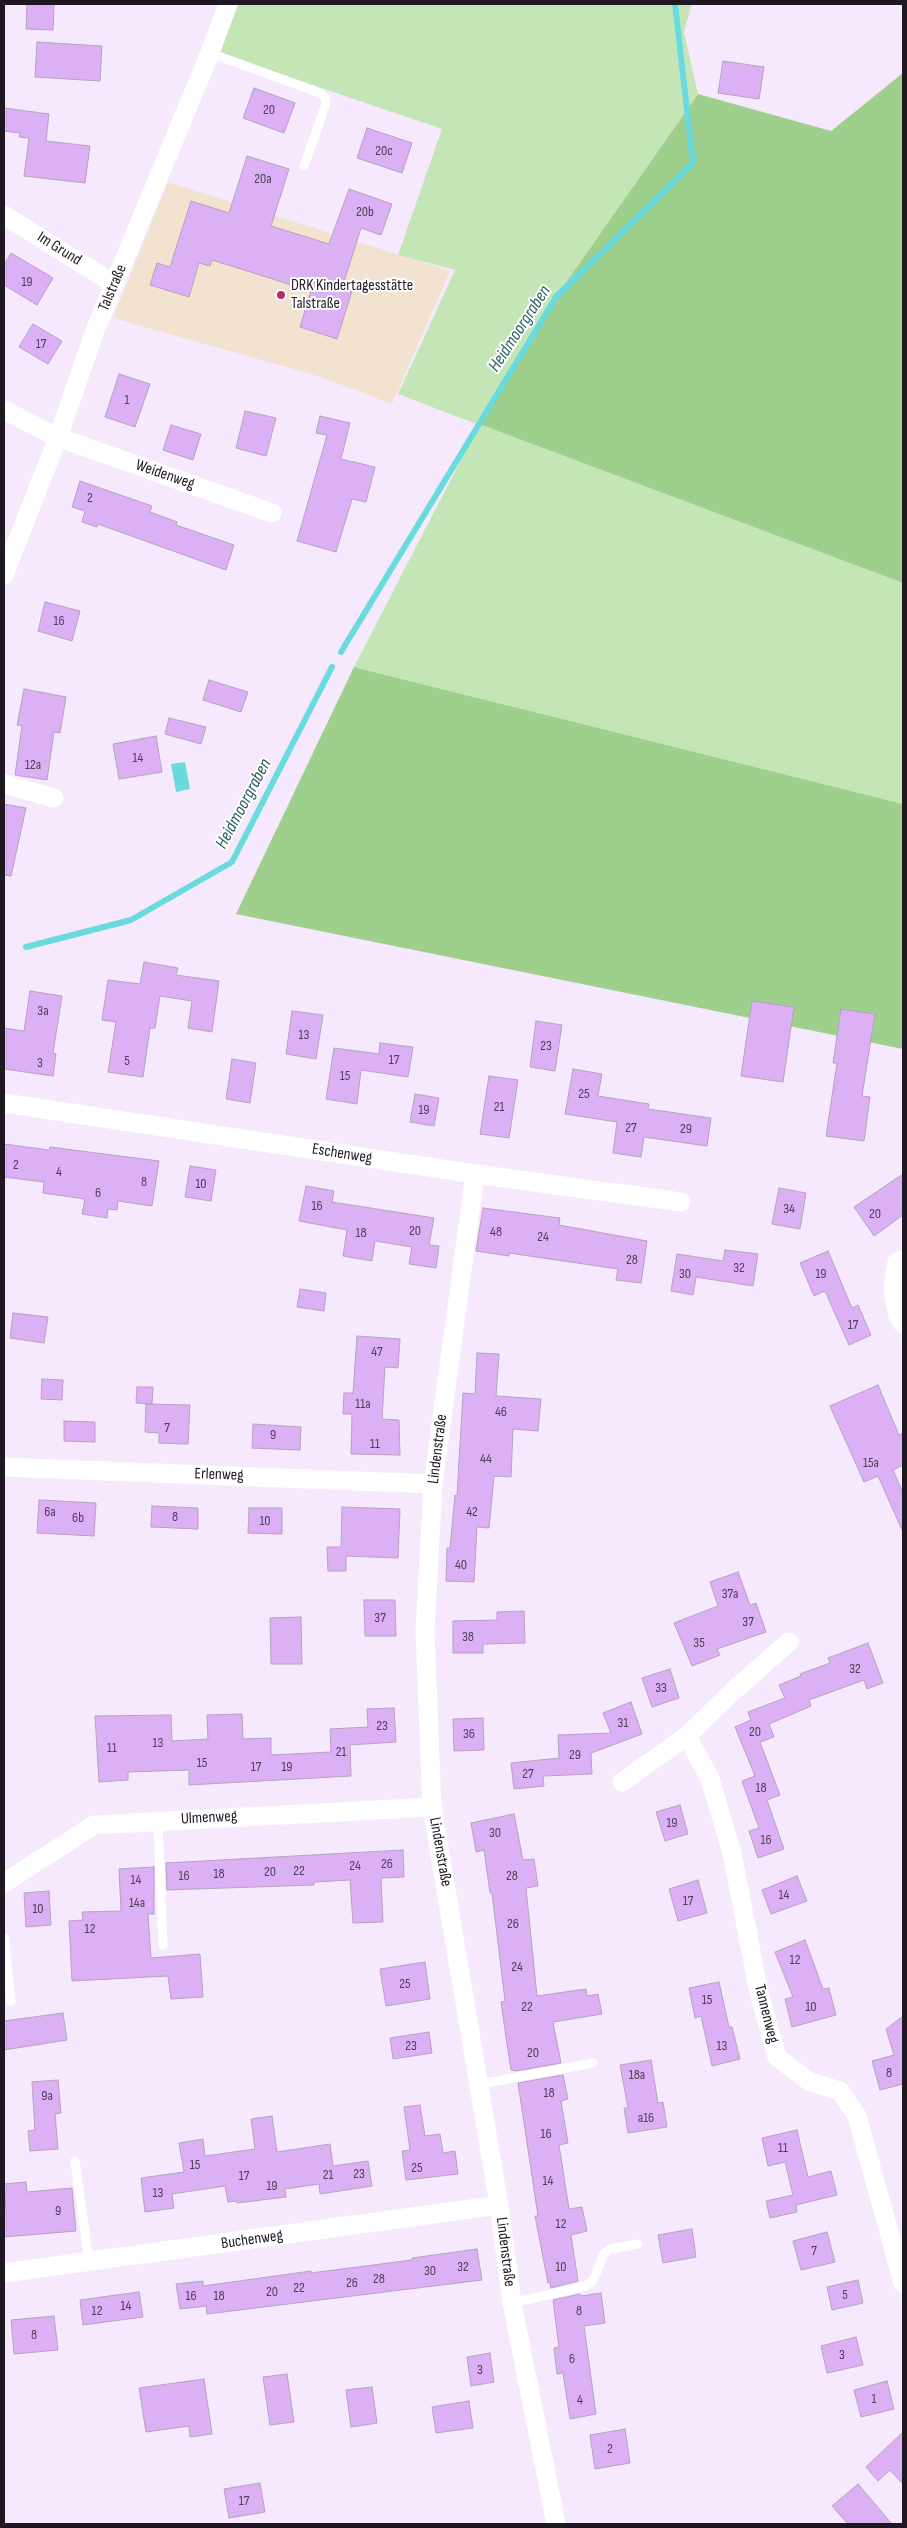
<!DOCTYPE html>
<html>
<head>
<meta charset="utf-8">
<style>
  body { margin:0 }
  #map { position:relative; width:907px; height:2528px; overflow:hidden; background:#f6e9fd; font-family:"Sofia Sans Condensed",sans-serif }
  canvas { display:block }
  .frame { position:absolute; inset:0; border:5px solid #1f1823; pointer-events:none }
</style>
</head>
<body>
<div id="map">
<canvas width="907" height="2528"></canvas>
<div class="frame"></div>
</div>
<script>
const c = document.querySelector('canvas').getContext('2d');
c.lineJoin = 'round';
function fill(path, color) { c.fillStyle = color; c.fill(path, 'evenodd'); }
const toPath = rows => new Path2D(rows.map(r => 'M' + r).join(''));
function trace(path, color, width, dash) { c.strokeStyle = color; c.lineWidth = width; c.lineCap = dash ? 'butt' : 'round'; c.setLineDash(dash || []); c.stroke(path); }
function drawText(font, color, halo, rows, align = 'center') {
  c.font = font + ' "Sofia Sans Condensed",sans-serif'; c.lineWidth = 4; c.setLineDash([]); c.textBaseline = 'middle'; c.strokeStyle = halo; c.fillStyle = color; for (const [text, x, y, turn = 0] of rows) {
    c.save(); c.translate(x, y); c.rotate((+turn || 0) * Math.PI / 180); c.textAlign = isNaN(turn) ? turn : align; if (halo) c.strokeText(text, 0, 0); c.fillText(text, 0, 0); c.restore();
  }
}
fill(toPath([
  [168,182,450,271,392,404,318,376,113,318]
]), '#f2e2d0');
fill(toPath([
  [229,4,692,4,684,32,698,94,626,197,479,424,903,583,903,804,354,667,479,425,398,394,455,270,398,255,442,129,213,51]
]), '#c4e6b7');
fill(toPath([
  [903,73,903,583,479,424,556,297,698,94,831,131],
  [354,667,903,804,903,1049,236,914]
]), '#9fcf8d');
fill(toPath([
  [185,762,190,789,176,792,171,764]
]), '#69dbde');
trace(toPath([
  [341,652,556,297,693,163,675,4],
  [26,947,131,920,232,862,332,667]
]), '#69dbde', 6);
const building = toPath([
  [27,4,54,4,53,30,26,29,27,4],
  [37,42,102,46,100,81,35,77,37,42],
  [723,61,764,67,759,99,718,93,723,61],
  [254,88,295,103,284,133,243,118,254,88],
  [4,108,49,114,46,141,90,146,85,183,24,176,29,138,19,137,20,133,4,131,4,108],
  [367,128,412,143,402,173,357,158,367,128],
  [247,156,289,169,271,226,329,244,349,189,392,204,381,235,361,228,342,288,352,291,337,339,300,327,311,291,212,260,210,266,199,263,189,297,150,285,157,263,170,267,191,201,229,213,247,156],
  [11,253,53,278,37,305,4,285,4,265,11,253],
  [33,324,62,341,48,364,19,347,33,324],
  [119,374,150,384,135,427,105,417,119,374],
  [245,411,276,418,266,456,236,448,245,411],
  [320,416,350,423,341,459,375,467,366,502,352,499,336,552,297,541,327,435,316,433,320,416],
  [171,425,201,434,193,460,163,450,171,425],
  [80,481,152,506,150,512,177,522,176,525,234,545,226,570,98,524,97,527,82,522,85,511,72,507,80,481],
  [45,602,80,611,72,641,38,631,45,602],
  [209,680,248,692,241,712,203,700,209,680],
  [24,689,66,697,60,733,54,732,47,780,15,775,22,726,17,725,24,689],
  [169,718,206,727,201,744,165,734,169,718],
  [156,736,162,772,119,779,113,744,156,736],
  [4,804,26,808,11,876,4,875,4,804],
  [144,962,178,968,176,975,219,981,212,1032,188,1028,192,1001,160,996,155,1028,150,1028,143,1077,108,1072,116,1022,102,1020,108,980,140,984,144,962],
  [30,991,62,996,53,1053,56,1054,53,1076,4,1069,4,1028,24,1031,30,991],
  [752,1001,794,1007,783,1082,741,1076,752,1001],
  [841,1009,875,1014,862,1096,870,1097,864,1141,826,1136,837,1063,833,1063,841,1009],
  [292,1011,323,1015,316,1059,286,1054,292,1011],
  [536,1021,562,1025,555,1071,530,1067,536,1021],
  [380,1043,413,1047,408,1077,361,1070,357,1104,326,1099,334,1048,379,1054,380,1043],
  [232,1059,256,1063,250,1103,226,1099,232,1059],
  [573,1069,602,1074,598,1096,649,1104,648,1109,711,1118,707,1146,644,1137,641,1157,613,1153,617,1122,565,1114,573,1069],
  [489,1076,518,1080,509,1138,480,1134,489,1076],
  [415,1094,439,1098,434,1126,410,1122,415,1094],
  [4,1144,49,1150,50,1147,159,1161,152,1206,118,1201,117,1210,108,1209,107,1218,82,1214,85,1199,43,1193,44,1182,4,1177,4,1144],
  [190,1166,216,1170,211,1201,185,1197,190,1166],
  [903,1174,903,1215,874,1236,854,1207,903,1174],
  [306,1186,334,1191,332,1202,434,1218,429,1245,439,1246,436,1268,409,1264,412,1247,375,1241,372,1261,343,1256,347,1230,299,1221,306,1186],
  [779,1188,806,1193,800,1229,772,1224,779,1188],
  [483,1208,560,1218,559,1225,647,1241,641,1283,616,1280,618,1269,509,1253,509,1256,476,1251,483,1208],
  [725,1250,758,1254,753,1286,696,1277,693,1295,671,1291,677,1254,723,1261,725,1250],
  [828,1251,852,1308,858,1305,871,1335,849,1345,825,1291,814,1296,800,1263,828,1251],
  [300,1289,326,1293,324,1311,297,1307,300,1289],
  [13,1313,48,1317,44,1343,10,1338,13,1313],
  [357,1336,400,1339,398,1368,385,1367,382,1419,399,1420,400,1455,351,1454,352,1414,343,1414,344,1393,353,1393,357,1336],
  [477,1353,499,1354,496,1396,541,1399,538,1431,513,1429,511,1477,494,1476,489,1528,477,1527,474,1582,446,1581,447,1548,450,1548,455,1495,457,1496,463,1393,475,1394,477,1353],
  [42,1379,63,1380,62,1400,41,1399,42,1379],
  [878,1385,899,1435,903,1433,903,1465,893,1470,903,1493,903,1532,878,1476,864,1482,830,1406,878,1385],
  [137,1387,153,1387,152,1404,136,1403,137,1387],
  [146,1404,190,1405,188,1444,159,1443,159,1433,145,1432,146,1404],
  [64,1421,95,1422,95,1442,64,1441,64,1421],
  [253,1424,301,1427,300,1450,252,1448,253,1424],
  [39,1500,96,1503,94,1536,37,1533,39,1500],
  [152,1506,198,1508,198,1529,151,1527,152,1506],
  [342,1507,400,1509,398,1558,346,1556,346,1571,328,1571,327,1547,341,1547,342,1507],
  [249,1508,282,1508,282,1534,248,1533,249,1508],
  [738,1572,750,1605,756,1603,766,1632,717,1649,720,1655,692,1666,674,1623,718,1606,710,1582,738,1572],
  [364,1600,395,1600,396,1636,365,1636,364,1600],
  [524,1611,525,1643,483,1644,483,1653,453,1653,453,1621,497,1620,497,1612,524,1611],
  [301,1617,302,1664,271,1664,270,1618,301,1617],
  [868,1643,883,1683,867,1689,864,1680,809,1700,811,1706,769,1724,774,1737,760,1742,780,1795,767,1800,784,1849,758,1858,749,1831,759,1828,742,1781,755,1776,735,1727,751,1720,748,1712,785,1698,779,1685,801,1676,800,1674,830,1663,828,1658,868,1643],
  [670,1669,679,1698,652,1707,642,1678,670,1669],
  [631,1702,642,1734,591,1753,592,1774,543,1776,544,1786,514,1789,511,1763,559,1758,558,1735,611,1733,603,1713,631,1702],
  [394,1708,396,1742,350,1745,351,1776,189,1785,189,1770,128,1772,128,1780,99,1782,95,1716,171,1715,172,1741,208,1739,207,1715,242,1714,243,1739,271,1738,271,1755,331,1752,330,1729,368,1727,367,1709,394,1708],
  [483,1718,484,1750,454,1751,453,1719,483,1718],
  [680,1805,688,1834,665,1841,656,1812,680,1805],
  [514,1814,523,1860,534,1859,538,1886,526,1888,537,1996,586,1989,587,1996,598,1994,602,2014,553,2022,561,2063,516,2071,511,2070,507,2044,501,2002,505,2001,492,1893,490,1893,484,1850,476,1852,471,1823,514,1814],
  [403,1850,404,1877,381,1878,383,1922,353,1923,350,1880,314,1882,314,1885,167,1890,166,1863,403,1850],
  [154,1867,154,1914,148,1914,151,1958,200,1954,203,1997,171,1999,168,1976,72,1981,69,1921,83,1920,82,1912,121,1911,119,1869,154,1867],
  [797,1876,807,1901,771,1914,762,1890,797,1876],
  [698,1880,707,1913,678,1921,669,1889,698,1880],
  [49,1891,51,1925,26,1927,24,1893,49,1891],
  [805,1940,823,1989,829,1988,836,2015,792,2027,785,1999,793,1997,775,1952,805,1940],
  [425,1962,430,1999,386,2006,380,1969,425,1962],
  [719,1982,729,2027,732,2027,740,2059,712,2066,701,2016,695,2018,689,1988,719,1982],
  [63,2013,67,2040,4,2050,4,2021,63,2013],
  [903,2016,903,2084,880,2090,872,2061,894,2055,886,2029,903,2016],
  [429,2032,432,2053,393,2059,390,2038,429,2032],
  [651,2060,658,2103,663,2102,667,2127,628,2133,624,2108,628,2108,620,2065,651,2060],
  [563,2075,568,2099,561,2101,568,2143,559,2145,569,2209,582,2207,587,2231,571,2235,578,2281,551,2288,550,2282,548,2283,535,2216,538,2216,518,2083,563,2075],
  [58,2080,61,2113,55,2114,58,2149,30,2151,28,2131,35,2130,32,2082,58,2080],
  [420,2105,425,2136,440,2134,443,2153,455,2151,458,2174,406,2180,402,2151,410,2150,404,2107,420,2105],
  [272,2116,277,2152,330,2144,333,2166,368,2161,372,2186,320,2194,319,2184,285,2189,286,2197,237,2203,237,2201,228,2202,225,2186,172,2194,174,2208,145,2212,141,2178,184,2172,179,2143,203,2139,205,2156,255,2149,251,2119,272,2116],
  [797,2130,808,2177,831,2171,837,2195,796,2205,797,2212,770,2218,766,2201,793,2195,785,2162,768,2166,762,2138,797,2130],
  [26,2182,27,2192,72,2188,76,2231,4,2237,4,2215,6,2214,4,2184,26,2182],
  [692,2229,696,2257,663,2263,658,2235,692,2229],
  [827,2232,835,2262,801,2270,793,2241,827,2232],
  [477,2249,482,2280,207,2314,206,2306,180,2309,176,2284,203,2281,203,2286,311,2271,311,2273,412,2260,412,2258,477,2249],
  [858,2280,863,2303,832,2310,827,2287,858,2280],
  [139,2292,143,2317,83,2325,80,2300,139,2292],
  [601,2293,605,2323,584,2326,596,2414,570,2419,563,2373,557,2374,554,2348,559,2347,553,2300,580,2294,581,2296,601,2293],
  [54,2316,58,2350,14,2354,11,2320,54,2316],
  [856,2337,863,2365,827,2373,821,2346,856,2337],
  [490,2353,494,2382,471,2386,467,2357,490,2353],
  [287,2374,294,2422,270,2425,263,2377,287,2374],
  [204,2379,212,2434,190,2437,189,2426,146,2432,139,2388,204,2379],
  [887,2381,894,2409,861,2417,854,2390,887,2381],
  [372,2387,377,2423,351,2427,346,2390,372,2387],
  [469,2401,473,2428,436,2433,432,2407,469,2401],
  [625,2429,630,2463,595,2469,590,2435,625,2429],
  [903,2432,903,2484,890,2470,878,2481,866,2467,903,2432],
  [260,2483,265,2512,229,2518,224,2489,260,2483],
  [858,2484,892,2524,848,2524,832,2506,858,2484]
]);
fill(building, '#dcb0f4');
trace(building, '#b5a1c0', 1);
trace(toPath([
  [210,53,320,93,325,97,326,104,304,166],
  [158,1821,163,1946],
  [4,1937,11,2002],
  [480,2084,593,2063],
  [75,2161,89,2261],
  [512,2303,586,2286,593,2281,604,2254,610,2249,638,2244]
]), '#fff', 9);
trace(toPath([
  [4,215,114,284],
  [4,410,57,437,272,513],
  [4,575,57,440,96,328,210,53,228,4],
  [4,784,54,798],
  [4,1103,475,1174,681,1202],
  [475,1174,433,1484,425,1632,432,1807,499,2205,512,2303,556,2524],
  [903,1260,897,1262,893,1289,898,1316,903,1324],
  [4,1467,433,1484],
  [687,1736,710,1779,732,1853,759,1993,777,2057,810,2082,840,2091,857,2116,903,2283],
  [622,1782,687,1736,732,1692,789,1642],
  [4,1883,94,1825,432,1807],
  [4,2273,499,2205]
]), '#fff', 19);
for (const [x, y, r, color] of [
  [281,295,5,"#b72c68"]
]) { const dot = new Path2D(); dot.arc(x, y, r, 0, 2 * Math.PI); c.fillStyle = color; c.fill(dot); trace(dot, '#fff', 2); }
drawText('14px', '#4e3e57', null, [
  ["20",269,110],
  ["20c",384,151],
  ["20a",263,179],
  ["20b",365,212],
  ["19",27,282],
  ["17",41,344],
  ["1",127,400],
  ["2",90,498],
  ["16",59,621],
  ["14",138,758],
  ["12a",33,765],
  ["3a",43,1011],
  ["13",304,1035],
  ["23",546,1046],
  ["17",394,1060],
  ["5",127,1061],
  ["3",40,1063],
  ["15",345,1076],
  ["25",584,1094],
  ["21",499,1107],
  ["19",424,1110],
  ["27",631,1128],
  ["29",686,1129],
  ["2",16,1165],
  ["4",59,1172],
  ["8",144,1182],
  ["10",201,1184],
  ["6",98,1193],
  ["16",317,1206],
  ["34",789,1209],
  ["20",875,1214],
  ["20",415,1231],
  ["48",496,1232],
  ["18",361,1233],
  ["24",543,1237],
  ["28",632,1260],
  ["32",739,1268],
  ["30",685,1274],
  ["19",821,1274],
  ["17",853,1325],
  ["47",377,1352],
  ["11a",363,1404],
  ["46",501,1412],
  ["7",167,1428],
  ["9",273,1435],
  ["11",375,1444],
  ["44",486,1459],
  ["15a",871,1463],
  ["6a",50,1512],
  ["42",472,1512],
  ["8",175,1517],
  ["6b",78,1518],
  ["10",265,1521],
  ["40",461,1565],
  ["37a",730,1594],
  ["37",380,1618],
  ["37",748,1622],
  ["38",468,1637],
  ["35",699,1643],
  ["32",855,1669],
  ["33",661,1688],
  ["31",623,1723],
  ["23",382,1726],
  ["20",755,1732],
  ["36",469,1734],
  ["13",158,1743],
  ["11",112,1748],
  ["21",341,1752],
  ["29",575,1755],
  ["15",202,1763],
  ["17",256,1767],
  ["19",287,1767],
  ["27",528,1774],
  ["18",761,1788],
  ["19",672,1823],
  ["30",495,1833],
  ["16",766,1840],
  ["26",387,1864],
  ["24",355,1866],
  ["22",299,1871],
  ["20",270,1872],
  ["18",219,1874],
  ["16",184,1876],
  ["28",512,1876],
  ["14",136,1880],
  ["14",784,1895],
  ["17",688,1901],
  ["14a",137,1903],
  ["10",38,1909],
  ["26",513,1924],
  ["12",90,1929],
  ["12",795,1960],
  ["24",517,1967],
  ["25",405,1984],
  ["15",707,2000],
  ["22",527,2007],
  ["10",811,2007],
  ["23",411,2046],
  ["13",722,2046],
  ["20",533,2053],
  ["8",889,2073],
  ["18a",637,2075],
  ["18",549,2093],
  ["9a",47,2096],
  ["a16",646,2118],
  ["16",546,2134],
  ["11",783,2148],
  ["15",195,2165],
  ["25",417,2168],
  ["23",359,2174],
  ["21",328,2175],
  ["17",244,2176],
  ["14",548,2181],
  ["19",272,2186],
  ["13",158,2193],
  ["9",58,2211],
  ["12",561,2224],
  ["7",814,2251],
  ["32",463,2267],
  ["10",561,2267],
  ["30",430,2271],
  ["28",379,2279],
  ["26",352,2283],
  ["22",299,2288],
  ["20",272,2292],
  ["5",845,2295],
  ["16",191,2296],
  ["18",219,2296],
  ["14",126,2306],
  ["12",97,2311],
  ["8",579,2311],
  ["8",34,2335],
  ["3",842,2355],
  ["6",572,2359],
  ["3",480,2370],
  ["1",874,2399],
  ["4",580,2400],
  ["2",610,2449],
  ["17",244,2501]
]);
drawText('16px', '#1f1823', '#fff', [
  ["Im Grund",59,249,32],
  ["Talstraße",113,288,-67],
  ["Weidenweg",165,475,19],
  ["Eschenweg",342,1154,9],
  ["Lindenstraße",438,1449,-83],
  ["Erlenweg",219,1475,2],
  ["Ulmenweg",209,1818,-3],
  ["Lindenstraße",440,1852,80],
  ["Tannenweg",766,2014,76],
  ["Buchenweg",252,2240,-8],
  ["Lindenstraße",505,2252,83]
]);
drawText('16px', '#1f1823', '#fff', [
  ["DRK Kindertagesstätte",291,286],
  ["Talstraße",291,304]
], 'left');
drawText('italic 18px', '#2e5f61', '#fff', [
  ["Heidmoorgraben",520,329,-57],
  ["Heidmoorgraben",244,804,-62]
]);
</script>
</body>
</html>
